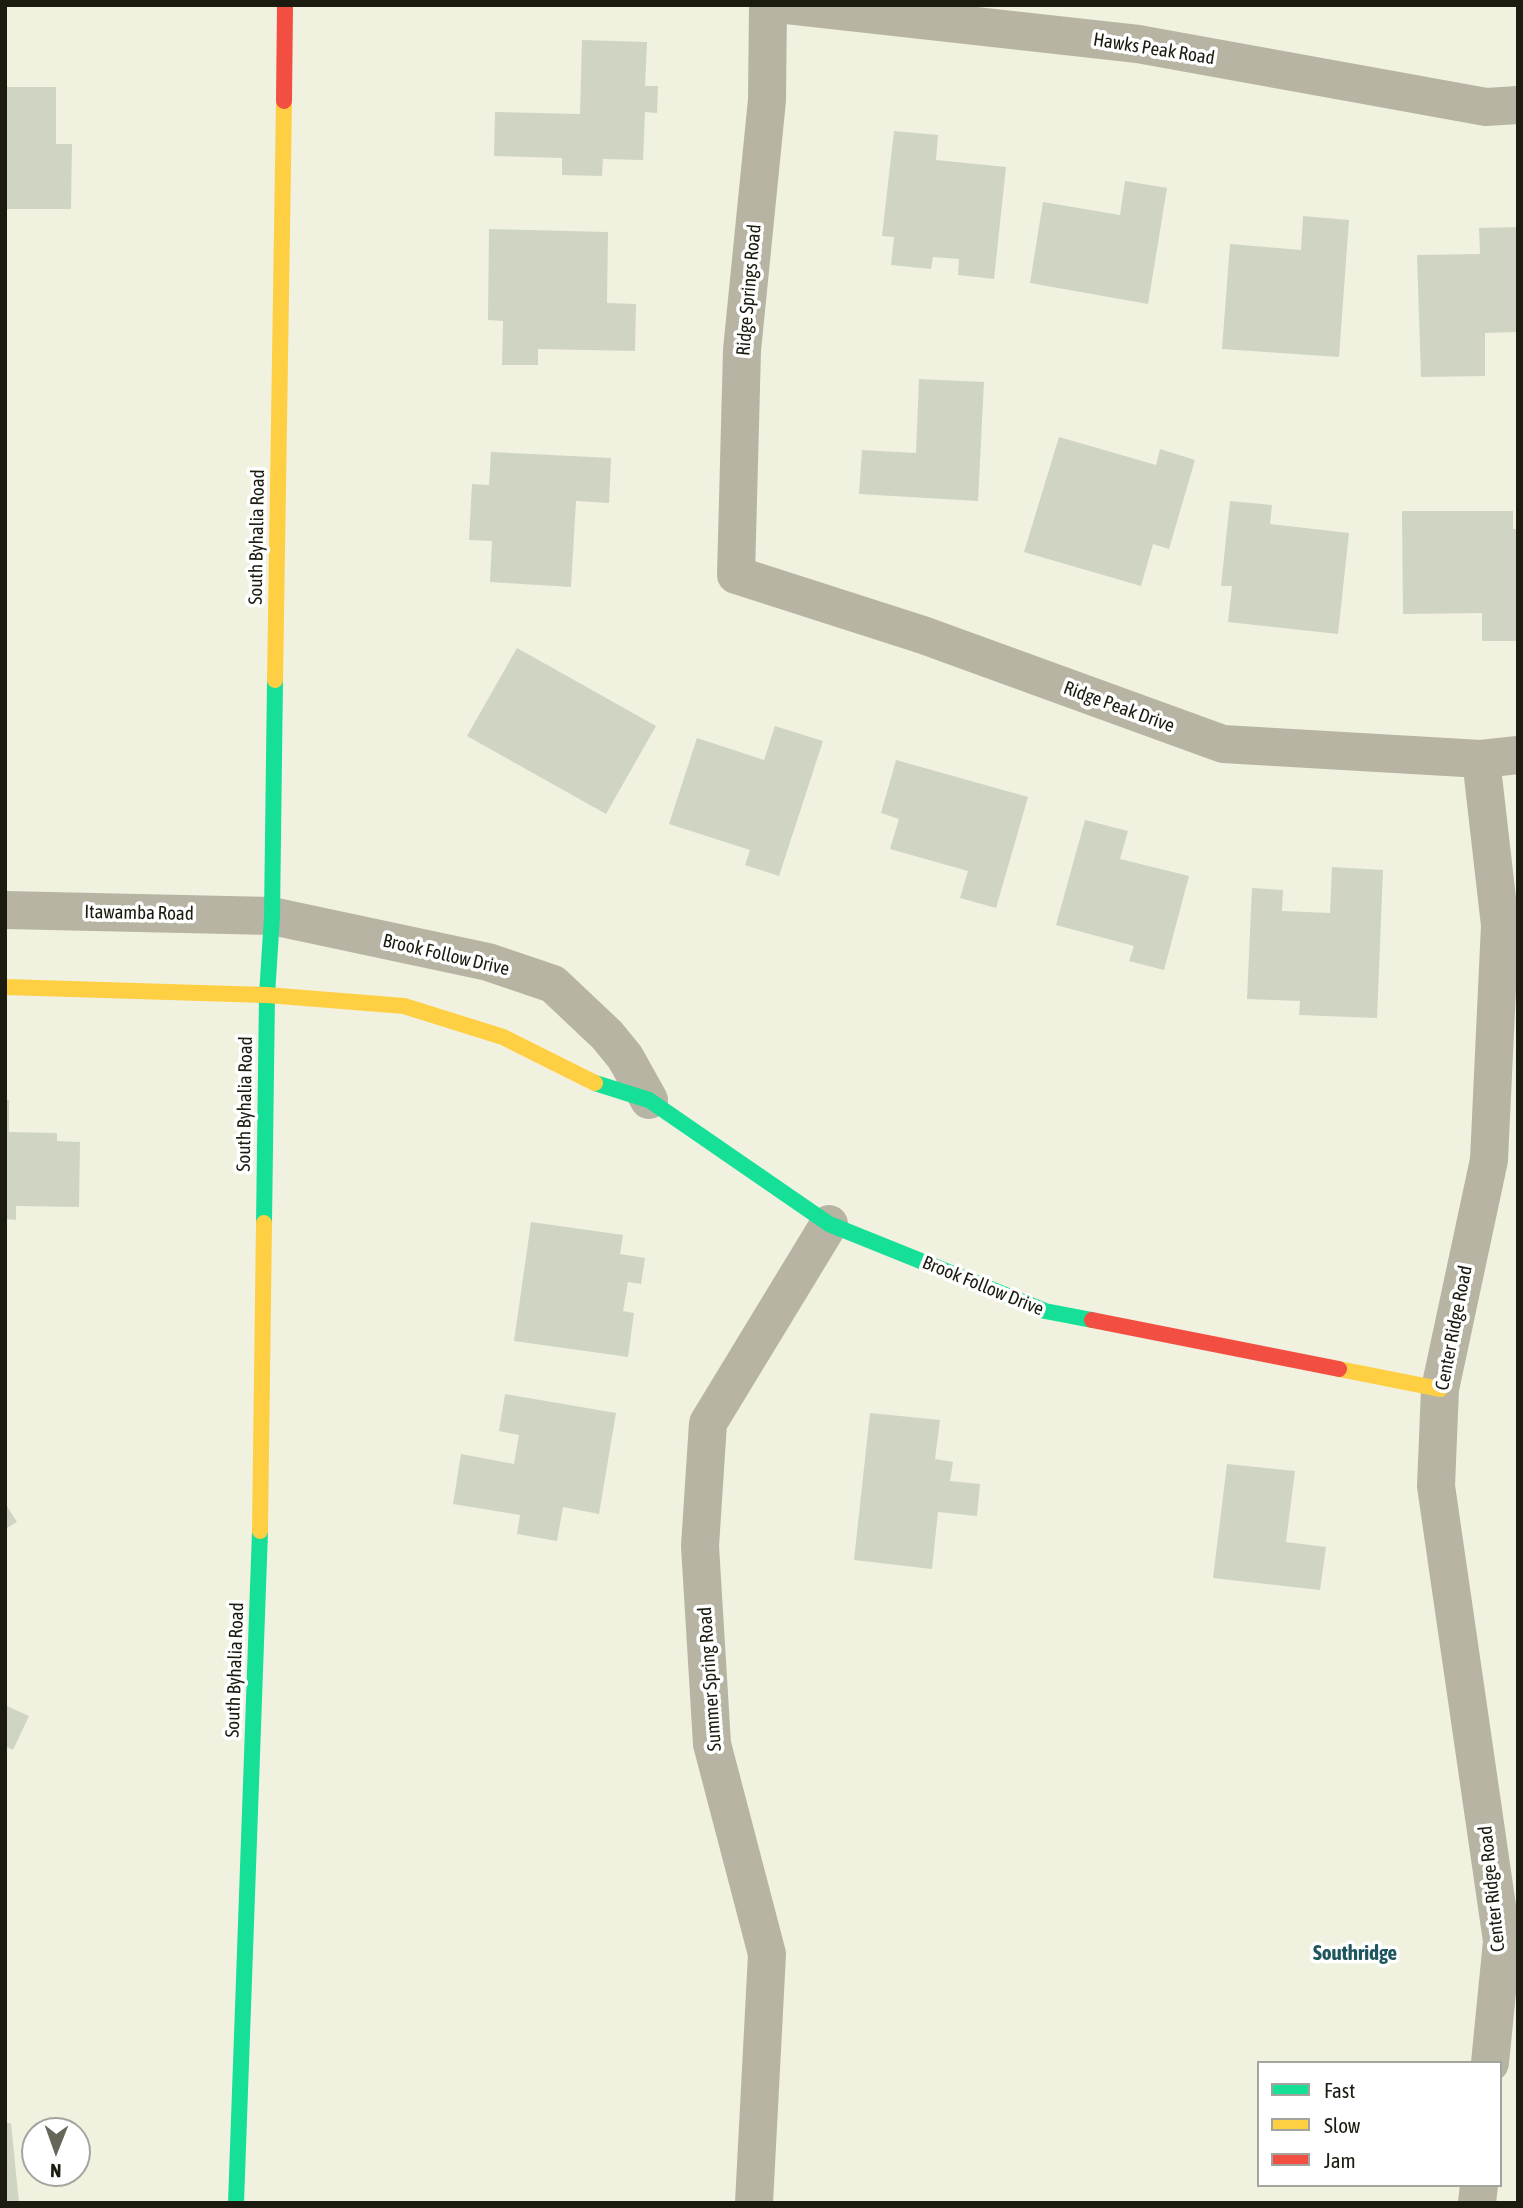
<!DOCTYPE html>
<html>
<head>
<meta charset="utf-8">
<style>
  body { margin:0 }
  #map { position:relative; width:1523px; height:2208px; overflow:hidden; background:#f1f1e0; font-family:"Asap Condensed",sans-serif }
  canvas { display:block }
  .frame { position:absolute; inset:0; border:7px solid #1b1b10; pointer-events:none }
  .legend { position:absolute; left:1257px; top:2061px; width:245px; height:126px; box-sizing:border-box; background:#fff; border:2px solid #a4a49f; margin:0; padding:9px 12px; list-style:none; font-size:21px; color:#1b1b10 }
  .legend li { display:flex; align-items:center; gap:14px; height:35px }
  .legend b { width:35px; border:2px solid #a4a49f }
  .north { position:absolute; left:21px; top:2117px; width:70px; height:70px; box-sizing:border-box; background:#fff; border:2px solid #a4a49f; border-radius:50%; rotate:181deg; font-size:19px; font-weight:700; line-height:28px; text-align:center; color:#1b1b10 }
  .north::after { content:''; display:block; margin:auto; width:24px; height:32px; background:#666659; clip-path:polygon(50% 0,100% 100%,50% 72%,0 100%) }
</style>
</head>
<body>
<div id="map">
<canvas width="1523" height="2208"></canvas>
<div class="frame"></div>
<ul class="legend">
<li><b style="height:9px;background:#16e098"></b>Fast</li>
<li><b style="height:9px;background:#ffcf43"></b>Slow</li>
<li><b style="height:9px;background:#f24e42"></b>Jam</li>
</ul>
<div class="north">N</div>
</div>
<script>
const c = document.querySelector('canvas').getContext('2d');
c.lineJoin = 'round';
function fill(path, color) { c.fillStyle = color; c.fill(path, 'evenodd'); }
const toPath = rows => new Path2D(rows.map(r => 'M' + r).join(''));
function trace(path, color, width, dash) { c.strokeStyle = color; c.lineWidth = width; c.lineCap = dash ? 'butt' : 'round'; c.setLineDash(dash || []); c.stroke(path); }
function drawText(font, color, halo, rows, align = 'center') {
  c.font = font + ' "Asap Condensed",sans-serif'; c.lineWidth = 7; c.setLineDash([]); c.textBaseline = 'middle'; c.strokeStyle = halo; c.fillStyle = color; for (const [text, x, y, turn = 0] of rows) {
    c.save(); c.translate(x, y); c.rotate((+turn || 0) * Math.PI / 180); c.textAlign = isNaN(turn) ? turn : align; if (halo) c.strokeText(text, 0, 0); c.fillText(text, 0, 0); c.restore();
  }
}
fill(toPath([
  [582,40,647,42,645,86,658,86,657,113,645,112,643,160,603,159,602,176,562,175,562,158,494,156,495,112,580,114],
  [5,87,56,87,56,144,72,144,71,209,5,209],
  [894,131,938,135,936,160,1006,167,994,279,958,275,959,259,933,257,931,269,891,265,894,237,882,236],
  [1125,181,1167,188,1148,304,1030,283,1043,202,1120,215],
  [1303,216,1349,220,1339,357,1222,349,1230,244,1301,250],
  [1518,227,1518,332,1485,333,1485,376,1421,377,1417,255,1480,254,1479,228],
  [489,229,608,232,607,303,636,304,635,351,538,349,538,365,502,365,503,321,488,320],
  [919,379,984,382,978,501,859,494,862,450,916,453],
  [1059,437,1156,465,1160,449,1195,460,1169,549,1153,544,1141,586,1024,552],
  [491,452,611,458,609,503,576,501,571,587,490,582,492,541,469,540,472,484,489,485],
  [1230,501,1272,505,1270,524,1349,533,1338,634,1228,622,1232,586,1221,586],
  [1402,511,1513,511,1513,529,1518,529,1518,641,1482,641,1482,613,1403,614],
  [517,648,656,726,606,814,467,736],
  [775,726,823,741,779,876,745,865,750,850,669,824,697,738,764,760],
  [896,760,1028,797,996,908,960,898,968,871,890,849,899,819,881,813],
  [1085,820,1128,831,1120,859,1189,876,1164,970,1129,961,1134,946,1056,925],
  [1332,867,1383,870,1377,1018,1299,1015,1300,1001,1247,999,1252,888,1283,890,1282,911,1330,913],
  [5,1100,9,1100,9,1132,57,1133,57,1141,80,1142,79,1207,16,1206,16,1220,5,1219],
  [531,1222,623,1235,620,1254,645,1258,641,1284,628,1282,623,1311,634,1313,628,1357,514,1341],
  [505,1394,616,1413,599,1514,563,1507,557,1541,517,1534,520,1515,453,1504,461,1454,514,1464,519,1435,499,1431],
  [870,1413,940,1420,935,1459,953,1462,950,1481,980,1484,977,1516,938,1512,932,1569,854,1560],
  [1227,1464,1295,1471,1286,1542,1326,1547,1320,1590,1213,1578],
  [5,1503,17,1522,5,1529],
  [5,1705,29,1716,13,1750,5,1746],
  [5,2123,11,2123,19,2203,5,2203]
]), '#cfd5c2');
trace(toPath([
  [768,5,767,100,742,350,736,575,923,635,1223,744,1481,759,1518,755],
  [787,5,1138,44,1486,107,1518,105],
  [1481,759,1500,925,1489,1160,1440,1389,1436,1486,1502,1941,1490,2063],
  [5,910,272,916,488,962,553,984,607,1035,625,1057,649,1100],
  [754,2203,767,1954,712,1744,700,1546,708,1423,829,1224],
  [1477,2203,1479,2185]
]), '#b7b4a4', 38);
trace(toPath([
  [595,1083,649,1100,829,1224,1045,1311,1092,1320],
  [264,1223,267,995,272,916,275,680],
  [236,2203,260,1531]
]), '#16e098', 16);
trace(toPath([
  [275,680,284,101],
  [5,987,267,995,404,1006,503,1037,595,1083],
  [1339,1369,1440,1389],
  [260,1531,264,1223]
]), '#ffcf43', 16);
trace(toPath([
  [284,101,285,5],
  [1092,1320,1339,1369]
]), '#f24e42', 16);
drawText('19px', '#1b1b10', '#fff', [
  ["Hawks Peak Road",1154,49,9],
  ["Ridge Springs Road",749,290,-85],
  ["South Byhalia Road",257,537,-89],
  ["Ridge Peak Drive",1119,707,20],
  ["Itawamba Road",139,913,1],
  ["Brook Follow Drive",446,955,13],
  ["South Byhalia Road",245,1104,-89],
  ["Brook Follow Drive",983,1286,22],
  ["Center Ridge Road",1454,1328,-79],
  ["South Byhalia Road",235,1670,-88],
  ["Summer Spring Road",710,1679,-94],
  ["Center Ridge Road",1492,1889,-96]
]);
drawText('bold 21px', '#1d565f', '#fff', [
  ["Southridge",1355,1953]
]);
</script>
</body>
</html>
